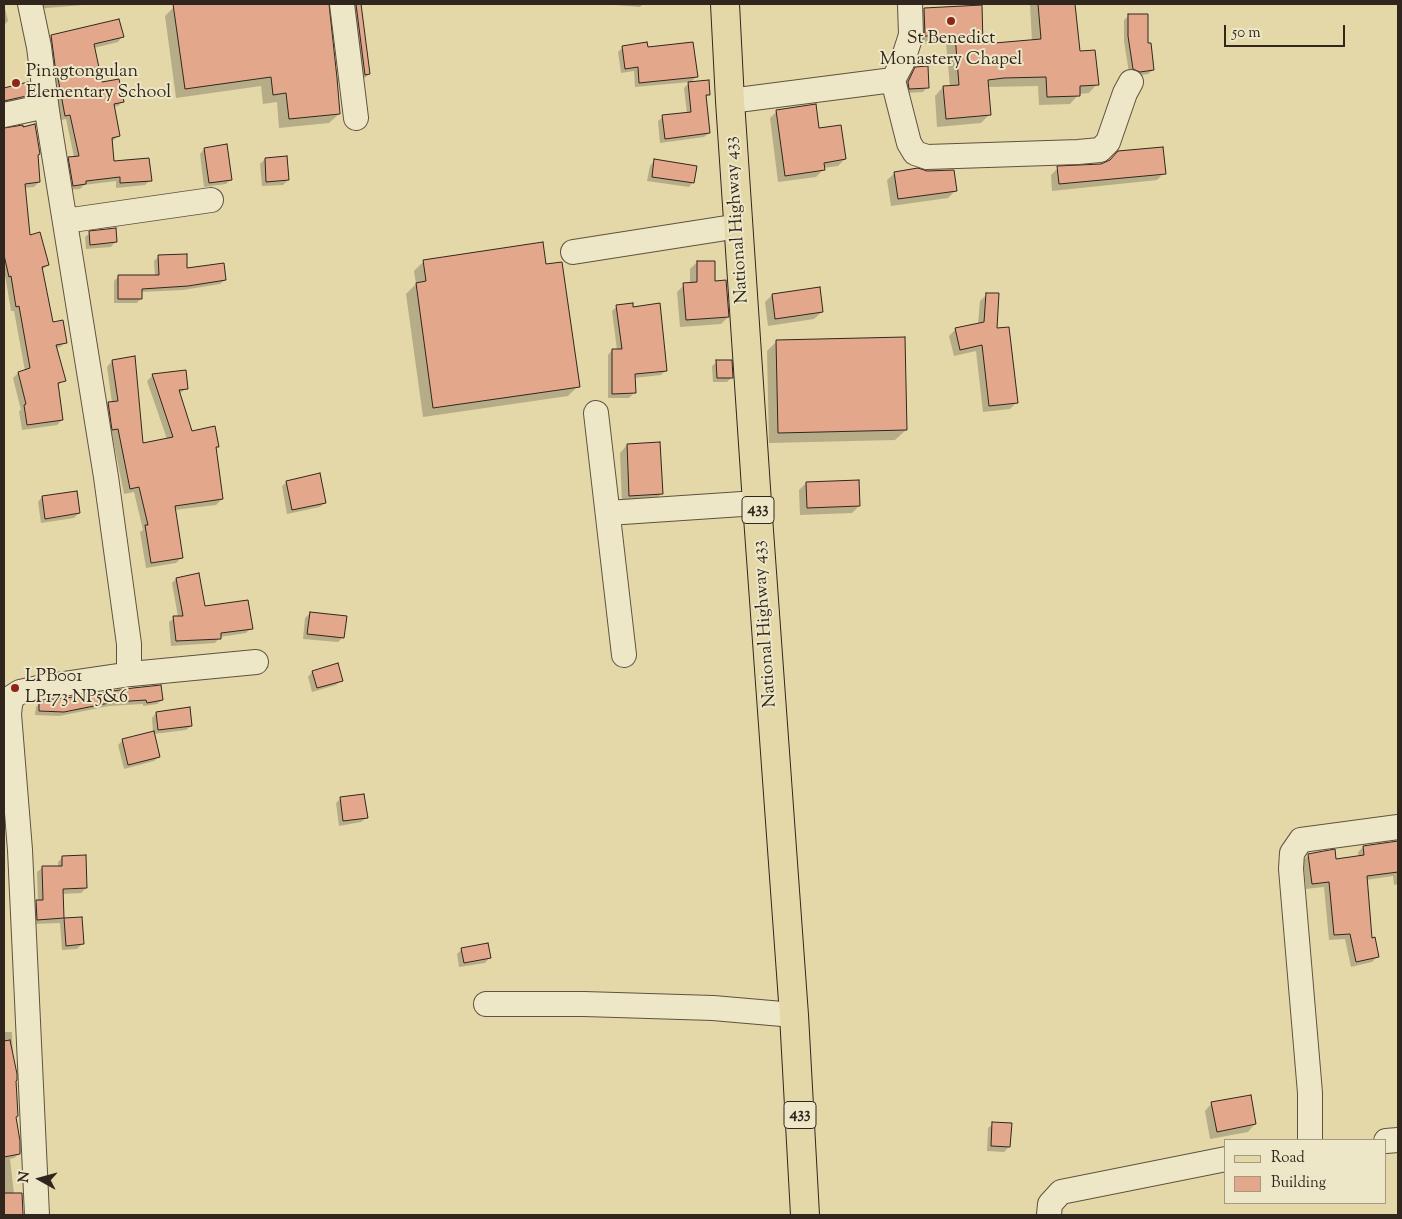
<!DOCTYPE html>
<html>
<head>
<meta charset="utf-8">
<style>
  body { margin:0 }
  #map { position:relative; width:1402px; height:1219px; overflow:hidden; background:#e4d8a9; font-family:"Sorts Mill Goudy",serif }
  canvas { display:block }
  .frame { position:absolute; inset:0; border:5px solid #31261e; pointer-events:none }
  .legend { position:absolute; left:1224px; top:1139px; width:162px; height:65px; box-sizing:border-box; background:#ede6c7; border:1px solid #a29983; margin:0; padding:6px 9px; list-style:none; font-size:15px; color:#31261e }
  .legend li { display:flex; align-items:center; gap:10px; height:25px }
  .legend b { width:25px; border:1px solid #a29983 }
  .north { position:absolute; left:15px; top:1154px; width:50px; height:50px; -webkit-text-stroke:4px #ede6c7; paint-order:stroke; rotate:277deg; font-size:14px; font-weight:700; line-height:20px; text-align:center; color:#31261e }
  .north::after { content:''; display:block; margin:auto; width:18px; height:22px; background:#31261e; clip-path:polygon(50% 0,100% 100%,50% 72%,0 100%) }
  .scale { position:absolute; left:1224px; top:25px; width:121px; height:22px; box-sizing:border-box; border:2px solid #31261e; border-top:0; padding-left:6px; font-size:15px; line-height:18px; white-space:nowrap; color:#31261e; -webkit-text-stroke:4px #ede6c7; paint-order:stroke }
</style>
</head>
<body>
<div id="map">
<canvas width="1402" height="1219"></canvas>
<div class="frame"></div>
<ul class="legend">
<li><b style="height:6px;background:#e4d8a9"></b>Road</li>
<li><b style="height:14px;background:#e3a88b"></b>Building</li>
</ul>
<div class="north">N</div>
<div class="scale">50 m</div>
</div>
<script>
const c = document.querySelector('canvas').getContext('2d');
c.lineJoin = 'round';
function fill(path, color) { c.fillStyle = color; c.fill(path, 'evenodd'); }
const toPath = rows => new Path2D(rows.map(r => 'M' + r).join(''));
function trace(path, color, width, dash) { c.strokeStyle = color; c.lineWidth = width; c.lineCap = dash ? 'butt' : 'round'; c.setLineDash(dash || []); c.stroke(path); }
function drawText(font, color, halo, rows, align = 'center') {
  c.font = font + ' "Sorts Mill Goudy",serif'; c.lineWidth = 4; c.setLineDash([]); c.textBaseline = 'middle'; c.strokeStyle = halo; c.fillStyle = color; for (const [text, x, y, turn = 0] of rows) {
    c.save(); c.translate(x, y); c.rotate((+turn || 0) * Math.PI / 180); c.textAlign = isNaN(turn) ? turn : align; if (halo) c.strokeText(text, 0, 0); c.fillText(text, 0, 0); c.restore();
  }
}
fill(toPath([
  [4,4,8,21,4,25],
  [34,4,94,4,36,9],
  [187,4,327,4,339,114,329,123,279,128,277,102,263,104,261,86,176,98,165,16,174,7],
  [342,4,360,4,369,74,359,83],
  [602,4,643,4,640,7],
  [1031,4,1074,4,1078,52,1097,84,1089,93,1079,94,1070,104,1039,105,1038,86,988,87,990,114,981,123,937,127,935,96,943,87,950,87,946,43,916,44,916,18,924,9,982,45,1032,41,1030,5],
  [1129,15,1147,44,1153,70,1148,74,1134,76,1129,73,1124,41,1124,20],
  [51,36,122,37,118,42,94,48,101,84,123,101,118,106,113,107,119,135,114,140,111,141,113,162,150,180,145,185,116,188,116,181,84,185,80,189,69,190,64,163,69,158,74,157,66,119,61,120,46,41],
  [623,47,696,77,690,83,709,94,705,98,709,133,704,137,660,143,658,121,663,117,687,114,684,88,690,82,635,87,634,71,621,73,618,52],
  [916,68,927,87,923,92,905,93,903,87,911,73],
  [19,85,21,96,16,102,4,104,4,90],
  [777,111,818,129,845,159,838,166,823,168,823,170,816,177,778,182,770,118],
  [4,130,7,130,37,156,39,182,34,187,24,188,29,237,48,265,42,270,52,323,66,342,60,347,56,348,64,380,57,386,62,420,57,425,22,430,19,411,21,410,13,378,18,373,25,371,14,311,11,311,4,269],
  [204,149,231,179,226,184,204,187,200,154],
  [265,159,288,180,283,185,262,186,260,164],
  [654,161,693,182,689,187,647,181,650,166],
  [1058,168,1164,173,1157,180,1052,191,1051,175],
  [895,173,956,190,948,198,891,206,887,180],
  [90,233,115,242,111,247,86,249,85,237],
  [158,257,186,270,225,280,220,284,183,290,141,292,141,298,137,303,114,303,114,281,118,277,155,276,154,261],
  [424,261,545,266,578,386,568,396,423,417,406,294,416,284,414,271],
  [697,262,714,282,728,317,721,324,680,327,677,292,684,285,690,284,690,269],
  [987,294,1017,402,1010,409,983,412,976,351,954,356,949,336,956,329,978,324,980,301],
  [772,295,822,312,814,319,768,326,765,302],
  [616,307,666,370,661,375,634,378,634,393,629,398,608,398,608,355,612,350,617,350,612,311],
  [777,341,906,430,895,440,769,443,767,351],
  [112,361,142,444,167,439,147,381,153,375,187,388,179,394,192,433,218,446,215,449,222,499,216,505,174,510,182,557,176,563,146,568,140,532,143,530,134,492,124,494,112,434,107,435,102,409,108,403,112,403,107,367],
  [717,362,732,377,727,382,713,382,712,366],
  [627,445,661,494,654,501,622,503,620,453],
  [287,482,325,503,320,507,287,514,282,486],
  [806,483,859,506,852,513,800,515,799,490],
  [42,497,79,513,74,518,41,523,38,502],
  [176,579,204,607,251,628,246,633,220,637,215,643,171,646,169,622,174,618,178,617,172,583],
  [310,613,343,637,338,642,303,639,305,618],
  [337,665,341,680,336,685,312,692,308,677,312,672],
  [133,689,162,700,157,704,143,706,143,704,109,706,59,716,35,715,36,707,40,703],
  [156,713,191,726,186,730,154,734,159,757,154,761,124,769,118,745,123,740,153,733,152,718],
  [341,798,366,818,361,822,339,826,336,803],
  [1398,842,1398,884,1394,885,1393,876,1366,880,1371,940,1378,956,1372,962,1351,967,1345,939,1329,940,1324,887,1306,889,1303,860,1309,855,1335,860,1358,857,1358,852,1363,847],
  [63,857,86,888,81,893,62,894,63,920,81,918,82,944,77,949,62,950,60,923,33,924,32,906,38,901,37,872,42,868,58,867,58,862],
  [462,949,489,958,485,963,459,967,457,954],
  [4,1032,12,1032,15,1118,19,1154,14,1158,10,1159,14,1194,21,1194,22,1215,4,1215],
  [1212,1103,1255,1124,1248,1132,1210,1139,1205,1111],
  [993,1124,1009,1147,1004,1152,987,1151,988,1128]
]), '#0003');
const building = toPath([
  [173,4,329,4,337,78,340,114,289,119,286,93,273,95,271,77,185,89,173,4],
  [356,4,361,4,370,74,365,75,356,4],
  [1038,4,1075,4,1080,51,1095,50,1099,85,1080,86,1080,96,1047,97,1046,77,1004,78,988,80,991,115,946,119,943,86,959,85,955,35,925,36,924,8,982,5,983,44,1041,39,1038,4],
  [1128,14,1148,14,1148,43,1151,43,1154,70,1140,72,1133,69,1128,36,1128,14],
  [119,19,124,37,94,44,102,82,119,79,124,102,114,104,120,136,112,138,114,161,149,158,152,181,120,183,120,177,86,181,86,184,73,186,68,157,79,156,70,115,65,116,57,73,56,73,51,35,119,19],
  [647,42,648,47,693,42,698,77,639,83,638,67,625,69,622,46,647,42],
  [928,66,929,88,909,89,908,82,915,67,928,66],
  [709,80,710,95,706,95,710,133,665,139,662,115,691,112,688,82,709,80],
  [28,82,31,95,4,101,4,88,28,82],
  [816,104,819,128,841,125,846,159,824,163,825,170,785,176,776,110,816,104],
  [35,124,40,154,38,155,40,182,25,184,30,235,40,232,49,265,42,267,53,322,63,320,67,343,56,345,66,381,58,383,63,420,27,425,24,405,26,404,18,372,30,368,19,306,16,307,11,276,9,277,4,255,4,128,23,125,23,127,35,124],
  [227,144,232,180,209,183,204,148,227,144],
  [1163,147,1166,174,1059,184,1057,166,1101,164,1110,160,1118,151,1163,147],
  [287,156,289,180,266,182,265,158,287,156],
  [654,159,697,166,694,183,652,177,654,159],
  [918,168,927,171,954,170,957,191,898,199,894,172,918,168],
  [116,228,117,242,90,245,89,231,116,228],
  [543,242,546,264,562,262,580,387,433,408,416,283,426,281,423,260,543,242],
  [187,254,187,268,224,263,226,280,188,286,142,289,142,299,118,299,118,275,159,275,158,255,187,254],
  [697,261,715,261,715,281,726,280,729,317,686,320,683,283,697,282,697,261],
  [820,287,823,312,775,319,772,294,820,287],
  [986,293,999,293,997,328,1009,327,1018,403,989,406,982,345,960,350,955,328,984,322,986,293],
  [633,303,633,307,660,303,667,371,635,374,636,393,612,394,612,349,622,349,616,305,633,303],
  [905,337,907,430,778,433,776,340,905,337],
  [135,356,143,443,173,437,152,374,186,370,188,389,179,390,192,431,215,426,219,447,216,447,223,499,175,506,183,558,151,563,145,525,148,525,139,487,130,489,118,429,112,430,108,402,118,401,112,360,135,356],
  [716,360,732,360,733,378,717,378,716,360],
  [660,442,663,494,629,496,627,444,660,442],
  [320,473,326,503,292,510,286,481,320,473],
  [859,480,860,506,807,508,806,482,859,480],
  [77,491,80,513,45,519,42,496,77,491],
  [199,573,205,606,248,600,253,629,221,633,221,639,176,641,173,616,183,616,176,578,199,573],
  [310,612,347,616,344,638,307,634,310,612],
  [338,663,343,681,317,688,312,671,338,663],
  [161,685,163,700,147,703,146,700,114,702,64,712,39,711,39,702,133,688,161,685],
  [190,707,192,726,158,730,156,712,190,707],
  [154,731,160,757,128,765,122,739,154,731],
  [364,794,368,818,343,821,340,797,364,794],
  [1398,841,1398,872,1367,876,1372,938,1375,937,1379,957,1356,962,1350,934,1334,935,1329,882,1312,884,1308,854,1335,849,1336,859,1364,855,1363,846,1398,841],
  [86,855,87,888,63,889,64,918,37,920,36,900,43,900,42,866,62,866,62,856,86,855],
  [82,917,84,944,66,946,64,918,82,917],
  [488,943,491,958,464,963,461,948,488,943],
  [10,1040,17,1074,17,1080,16,1081,18,1116,16,1117,20,1141,20,1154,4,1157,4,1041,10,1040],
  [1251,1095,1256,1124,1217,1132,1211,1102,1251,1095],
  [992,1122,1012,1123,1010,1147,991,1146,992,1122],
  [4,1193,22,1193,23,1215,4,1215,4,1193]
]);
fill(building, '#e3a88b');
trace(building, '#31261e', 1);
const minor = toPath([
  [30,4,39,47,47,111,106,477,129,644,129,664,131,674,43,687,20,692,12,697,10,705,9,714,20,850,37,1215],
  [342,4,356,118],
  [893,80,909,143,915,153,927,157,1078,152,1100,150,1108,142,1125,93,1131,82],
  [730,101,893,80,902,63,911,35,910,4],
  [4,115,46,106],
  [65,221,211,200],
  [573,252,739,226],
  [596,413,624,655],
  [608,513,757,503],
  [131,674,256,662],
  [486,1004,584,1004,713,1008,794,1015],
  [1310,1140,1310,1093,1291,869,1292,853,1301,840,1398,827],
  [1386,1141,1398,1140],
  [1049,1215,1050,1204,1061,1192,1226,1159]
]);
const major = toPath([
  [725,4,730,101,757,503,794,1015,805,1215]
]);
trace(minor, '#5e5241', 26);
trace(major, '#31261e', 30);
trace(minor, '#ede6c7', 24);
trace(major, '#e4d8a9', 28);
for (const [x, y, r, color] of [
  [951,21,5,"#8f2418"],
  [16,83,5,"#8f2418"],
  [15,688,5,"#8f2418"]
]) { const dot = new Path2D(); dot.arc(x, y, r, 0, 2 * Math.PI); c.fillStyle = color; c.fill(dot); trace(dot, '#ede6c7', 2); }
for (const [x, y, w] of [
  [758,510,32],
  [800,1115,32]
]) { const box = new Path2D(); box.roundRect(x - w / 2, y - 13.5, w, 27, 4); c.fillStyle = '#ede6c7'; c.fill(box); trace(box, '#31261e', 1); }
drawText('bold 16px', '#31261e', null, [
  ["433",758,510],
  ["433",800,1115]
]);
drawText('18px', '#31261e', '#ede6c7', [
  ["St Benedict",951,40,"center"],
  ["Monastery Chapel",951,61,"center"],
  ["Pinagtongulan",26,73],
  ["Elementary School",26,94],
  ["LPB001",25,678],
  ["LP173 NP5&6",25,699]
], 'left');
drawText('18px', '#31261e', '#ede6c7', [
  ["National Highway 433",738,220,-94],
  ["National Highway 433",766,624,-94]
]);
</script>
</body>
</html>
